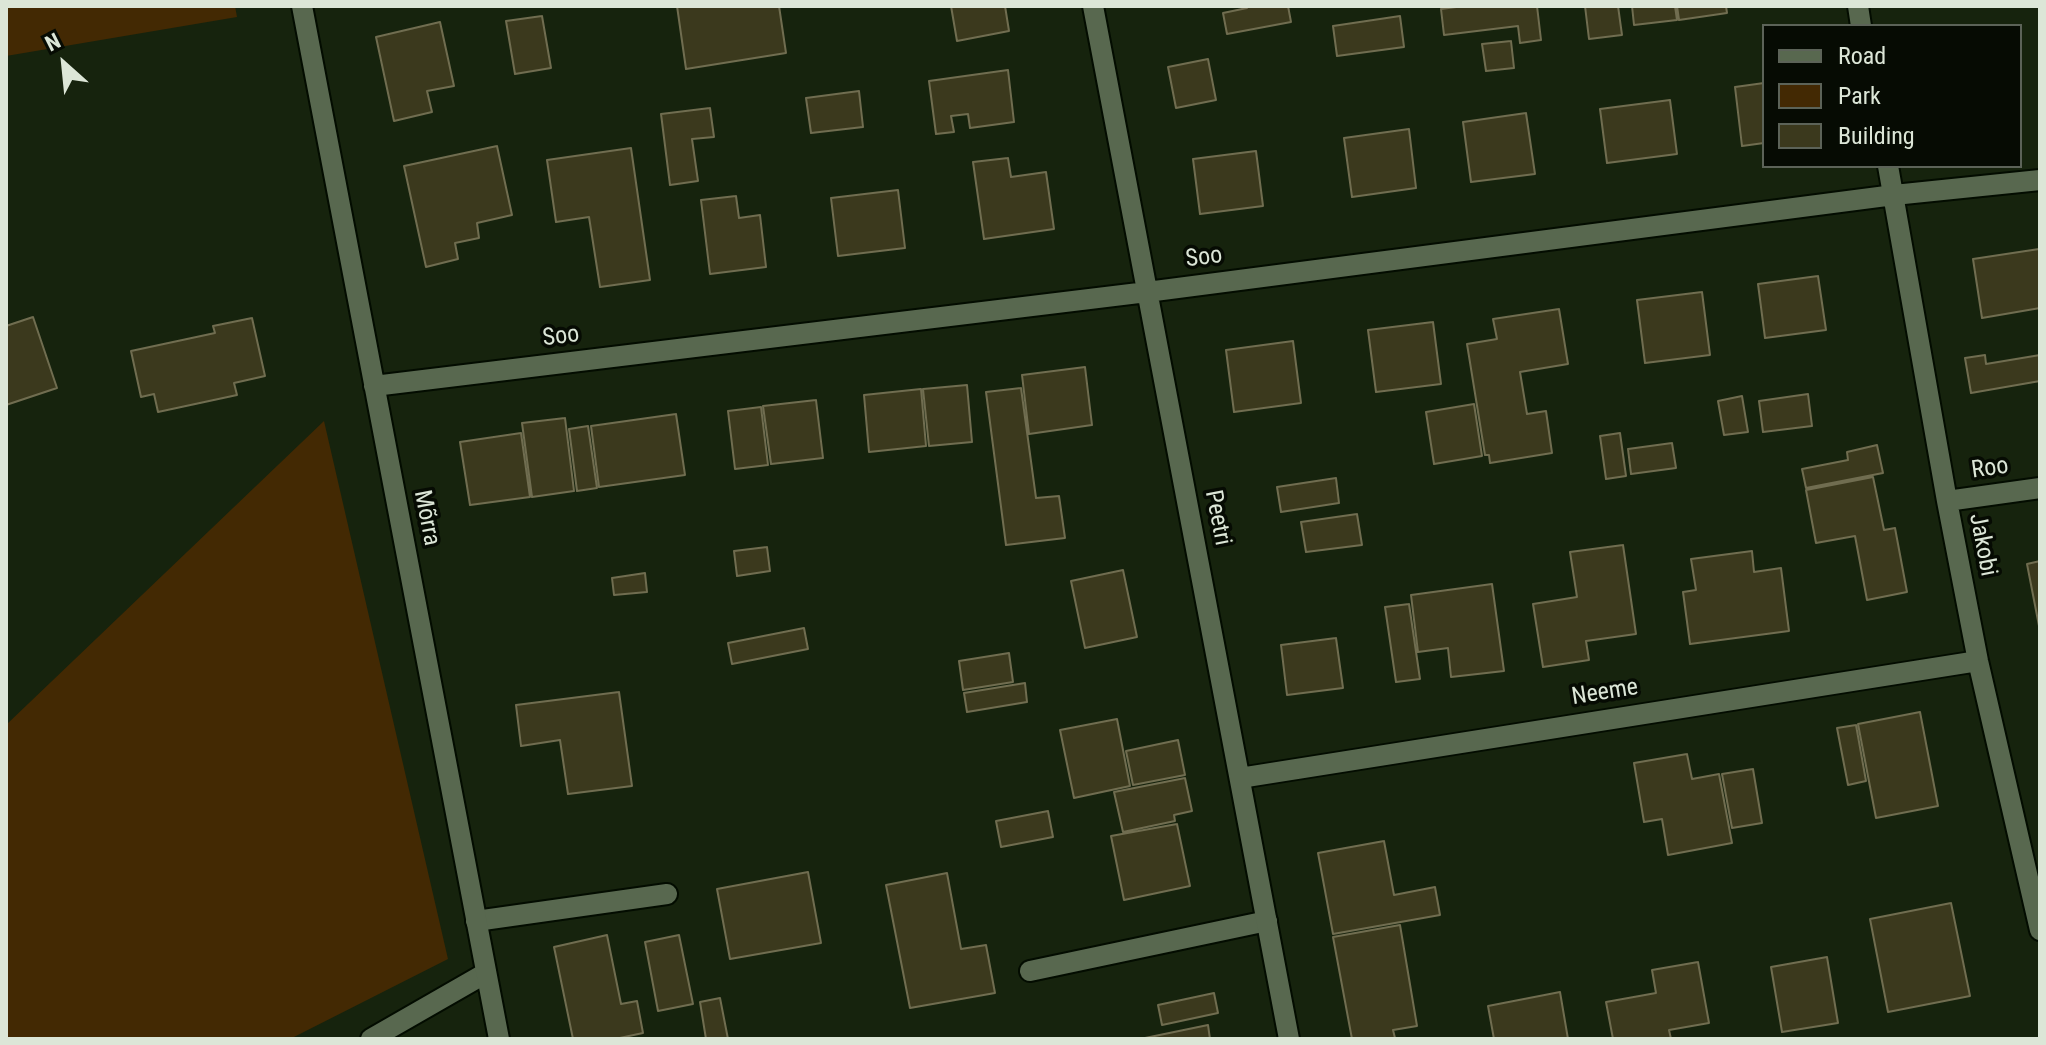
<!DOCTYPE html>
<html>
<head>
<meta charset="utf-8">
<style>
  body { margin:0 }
  #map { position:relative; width:2046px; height:1045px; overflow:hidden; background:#16230d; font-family:"Roboto Condensed",sans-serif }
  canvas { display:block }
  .frame { position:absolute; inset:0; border:8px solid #dce6d7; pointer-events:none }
  .legend { position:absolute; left:1762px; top:24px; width:260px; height:144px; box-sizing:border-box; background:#060b03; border:2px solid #5c6358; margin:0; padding:10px 14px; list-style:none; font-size:24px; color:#dce6d7 }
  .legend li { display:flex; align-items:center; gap:16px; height:40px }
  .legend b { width:40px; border:2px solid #5c6358 }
  .north { position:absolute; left:24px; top:24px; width:80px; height:80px; -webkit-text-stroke:6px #060b03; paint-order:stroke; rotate:333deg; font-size:22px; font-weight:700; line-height:32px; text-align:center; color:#dce6d7 }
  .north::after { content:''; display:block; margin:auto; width:28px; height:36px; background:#dce6d7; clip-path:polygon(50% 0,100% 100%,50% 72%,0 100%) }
</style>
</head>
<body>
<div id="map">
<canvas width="2046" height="1045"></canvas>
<div class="frame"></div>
<ul class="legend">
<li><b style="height:10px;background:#58684f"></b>Road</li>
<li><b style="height:22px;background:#432903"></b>Park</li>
<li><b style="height:22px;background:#3b391d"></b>Building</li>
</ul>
<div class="north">N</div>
</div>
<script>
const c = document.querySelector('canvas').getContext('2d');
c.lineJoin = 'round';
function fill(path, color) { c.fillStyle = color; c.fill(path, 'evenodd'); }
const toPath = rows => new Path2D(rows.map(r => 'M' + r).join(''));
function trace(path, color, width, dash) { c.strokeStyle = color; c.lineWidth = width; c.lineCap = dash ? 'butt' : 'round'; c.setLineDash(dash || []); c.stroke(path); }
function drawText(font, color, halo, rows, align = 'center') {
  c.font = font + ' "Roboto Condensed",sans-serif'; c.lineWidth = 7; c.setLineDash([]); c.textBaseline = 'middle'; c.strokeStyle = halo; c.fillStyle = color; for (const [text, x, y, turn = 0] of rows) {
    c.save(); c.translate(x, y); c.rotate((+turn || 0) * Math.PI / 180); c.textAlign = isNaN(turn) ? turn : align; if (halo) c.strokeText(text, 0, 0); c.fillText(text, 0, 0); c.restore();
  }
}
fill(toPath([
  [6,6,235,6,237,17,6,56],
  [324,421,448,959,290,1039,6,1039,6,725]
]), '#432903');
const building = toPath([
  [677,6,779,6,786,53,686,69,677,6],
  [951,6,1005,6,1009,31,957,41,951,6],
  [1246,6,1288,6,1291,22,1227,34,1223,13,1247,8,1246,6],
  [1464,6,1537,6,1541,40,1520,43,1518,26,1444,35,1441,9,1464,6],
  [1585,6,1618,6,1622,35,1589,39,1585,6],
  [1632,6,1675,6,1677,20,1634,25,1632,6],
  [1677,6,1726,6,1727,13,1679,20,1677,6],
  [542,16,551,68,515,74,506,21,542,16],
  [1400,16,1404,47,1337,56,1333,26,1400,16],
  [440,22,454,86,427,91,432,112,394,121,376,37,440,22],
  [1511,41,1514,68,1486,71,1482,44,1511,41],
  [1208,59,1216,100,1176,108,1168,67,1208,59],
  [1008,70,1014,122,970,128,968,114,951,116,954,132,936,134,929,81,1008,70],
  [1764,83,1764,143,1742,146,1735,87,1764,83],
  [859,91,863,127,811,133,806,98,859,91],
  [1670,100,1677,154,1607,163,1600,109,1670,100],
  [710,108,714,137,692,139,698,181,670,185,661,114,710,108],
  [1526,113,1535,174,1471,182,1463,122,1526,113],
  [1409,129,1416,188,1352,197,1344,138,1409,129],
  [497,146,512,215,477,223,479,238,455,243,458,259,426,267,404,166,497,146],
  [631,148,650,280,600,287,589,217,556,222,547,160,631,148],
  [1256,151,1263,206,1200,214,1193,159,1256,151],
  [1008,158,1011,177,1046,172,1054,229,984,239,973,162,1008,158],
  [898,190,905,248,838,256,831,198,898,190],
  [736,196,739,218,760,215,766,267,710,274,701,200,736,196],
  [2039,249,2040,308,1982,318,1973,259,2039,249],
  [1818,276,1826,330,1765,338,1758,284,1818,276],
  [1702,292,1710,355,1645,363,1637,300,1702,292],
  [1559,309,1568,364,1520,372,1527,414,1546,411,1552,453,1490,463,1489,455,1485,455,1467,344,1497,339,1493,319,1559,309],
  [33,317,57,388,6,405,6,326,33,317],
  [252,318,265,376,234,383,237,395,158,412,154,394,141,397,131,351,215,333,213,326,252,318],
  [1433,322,1441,384,1376,392,1368,330,1433,322],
  [1293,341,1301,403,1234,412,1226,350,1293,341],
  [1985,355,1986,364,2040,355,2040,381,1971,393,1965,358,1985,355],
  [1085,367,1092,425,1029,434,1022,375,1085,367],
  [967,385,972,442,929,446,923,389,967,385],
  [1021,388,1036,498,1059,496,1065,538,1006,545,986,392,1021,388],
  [921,389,926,446,869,452,864,395,921,389],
  [1808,394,1812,426,1763,432,1759,401,1808,394],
  [1742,396,1748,432,1724,435,1718,401,1742,396],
  [816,400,823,458,771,464,763,406,816,400],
  [1474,404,1482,456,1434,464,1426,412,1474,404],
  [761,407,768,465,735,469,728,411,761,407],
  [676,414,685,475,599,487,591,426,676,414],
  [565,418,574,491,532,497,522,423,565,418],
  [588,426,597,488,577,491,569,429,588,426],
  [521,433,530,497,470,505,460,442,521,433],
  [1620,433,1626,476,1606,479,1600,436,1620,433],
  [1672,443,1676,468,1631,474,1628,449,1672,443],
  [1877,445,1883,473,1806,488,1802,469,1848,460,1847,452,1877,445],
  [1873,477,1884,530,1895,528,1907,592,1867,600,1855,536,1816,543,1806,490,1873,477],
  [1336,478,1339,503,1281,512,1277,487,1336,478],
  [1357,514,1362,545,1306,552,1301,522,1357,514],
  [1623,545,1636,634,1586,641,1589,660,1543,667,1533,604,1577,597,1570,552,1623,545],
  [767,547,770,571,737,576,734,551,767,547],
  [1752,551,1754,572,1781,568,1789,631,1690,644,1683,592,1696,590,1691,559,1752,551],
  [2040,561,2040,631,2027,564,2040,561],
  [1123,570,1137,637,1085,648,1071,581,1123,570],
  [645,573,647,592,614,595,612,578,645,573],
  [1492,584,1504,671,1451,677,1448,648,1418,652,1411,595,1492,584],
  [1409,604,1420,679,1396,682,1385,607,1409,604],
  [804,628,808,649,732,664,728,643,804,628],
  [1336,638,1343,688,1287,695,1281,645,1336,638],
  [1009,653,1013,682,963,690,959,661,1009,653],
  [1025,683,1027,702,967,712,964,693,1025,683],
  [619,692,632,786,568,794,560,740,521,746,516,705,619,692],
  [1920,712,1938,806,1876,818,1858,724,1920,712],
  [1117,719,1130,786,1074,798,1060,730,1117,719],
  [1856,725,1866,781,1848,785,1837,728,1856,725],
  [1178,740,1185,775,1133,785,1126,751,1178,740],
  [1687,754,1692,779,1719,774,1732,843,1668,855,1662,819,1644,822,1634,763,1687,754],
  [1753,769,1762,823,1732,828,1722,774,1753,769],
  [1185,778,1192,811,1174,815,1175,821,1123,832,1114,792,1185,778],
  [1048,811,1053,837,1001,847,996,821,1048,811],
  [1177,824,1190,886,1124,900,1111,836,1177,824],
  [1384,841,1394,895,1435,887,1440,915,1333,934,1318,853,1384,841],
  [808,872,821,943,730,959,717,889,808,872],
  [947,873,961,949,986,945,995,993,910,1008,886,885,947,873],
  [1951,903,1970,996,1888,1012,1870,919,1951,903],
  [1400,925,1417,1026,1393,1030,1395,1038,1352,1039,1333,937,1400,925],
  [607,935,621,1004,637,1001,643,1033,615,1039,573,1039,554,947,607,935],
  [679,935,693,1004,658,1011,645,942,679,935],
  [1827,957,1838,1023,1782,1032,1771,967,1827,957],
  [1698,962,1709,1023,1669,1030,1671,1039,1613,1039,1606,1002,1656,993,1652,970,1698,962],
  [1560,992,1568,1039,1494,1039,1488,1006,1560,992],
  [1214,993,1218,1013,1162,1025,1158,1005,1214,993],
  [720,998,728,1039,706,1039,700,1002,720,998],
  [1208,1025,1210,1039,1146,1039,1145,1038,1208,1025]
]);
fill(building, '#3b391d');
trace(building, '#706d50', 2);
const service = toPath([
  [476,921,667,894],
  [1030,971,1267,921],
  [371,1039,486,973]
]);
const minor = toPath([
  [302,6,499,1039],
  [1093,6,1289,1039],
  [1858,6,1861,26],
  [1888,166,1947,501,1978,661,2040,930],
  [374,386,1147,292,1894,195,2040,180],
  [1947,501,2040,488],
  [1240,778,1978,661]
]);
trace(service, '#030c00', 24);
trace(minor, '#030c00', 24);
trace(service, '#58684f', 20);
trace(minor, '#58684f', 20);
drawText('24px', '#dce6d7', '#060b03', [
  ["Soo",1204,258,-7],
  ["Soo",561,337,-7],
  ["Roo",1990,469,-8],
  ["Mõrra",426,518,79],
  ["Peetri",1217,518,79],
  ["Jakobi",1982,545,79],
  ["Neeme",1605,693,-9]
]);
</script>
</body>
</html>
